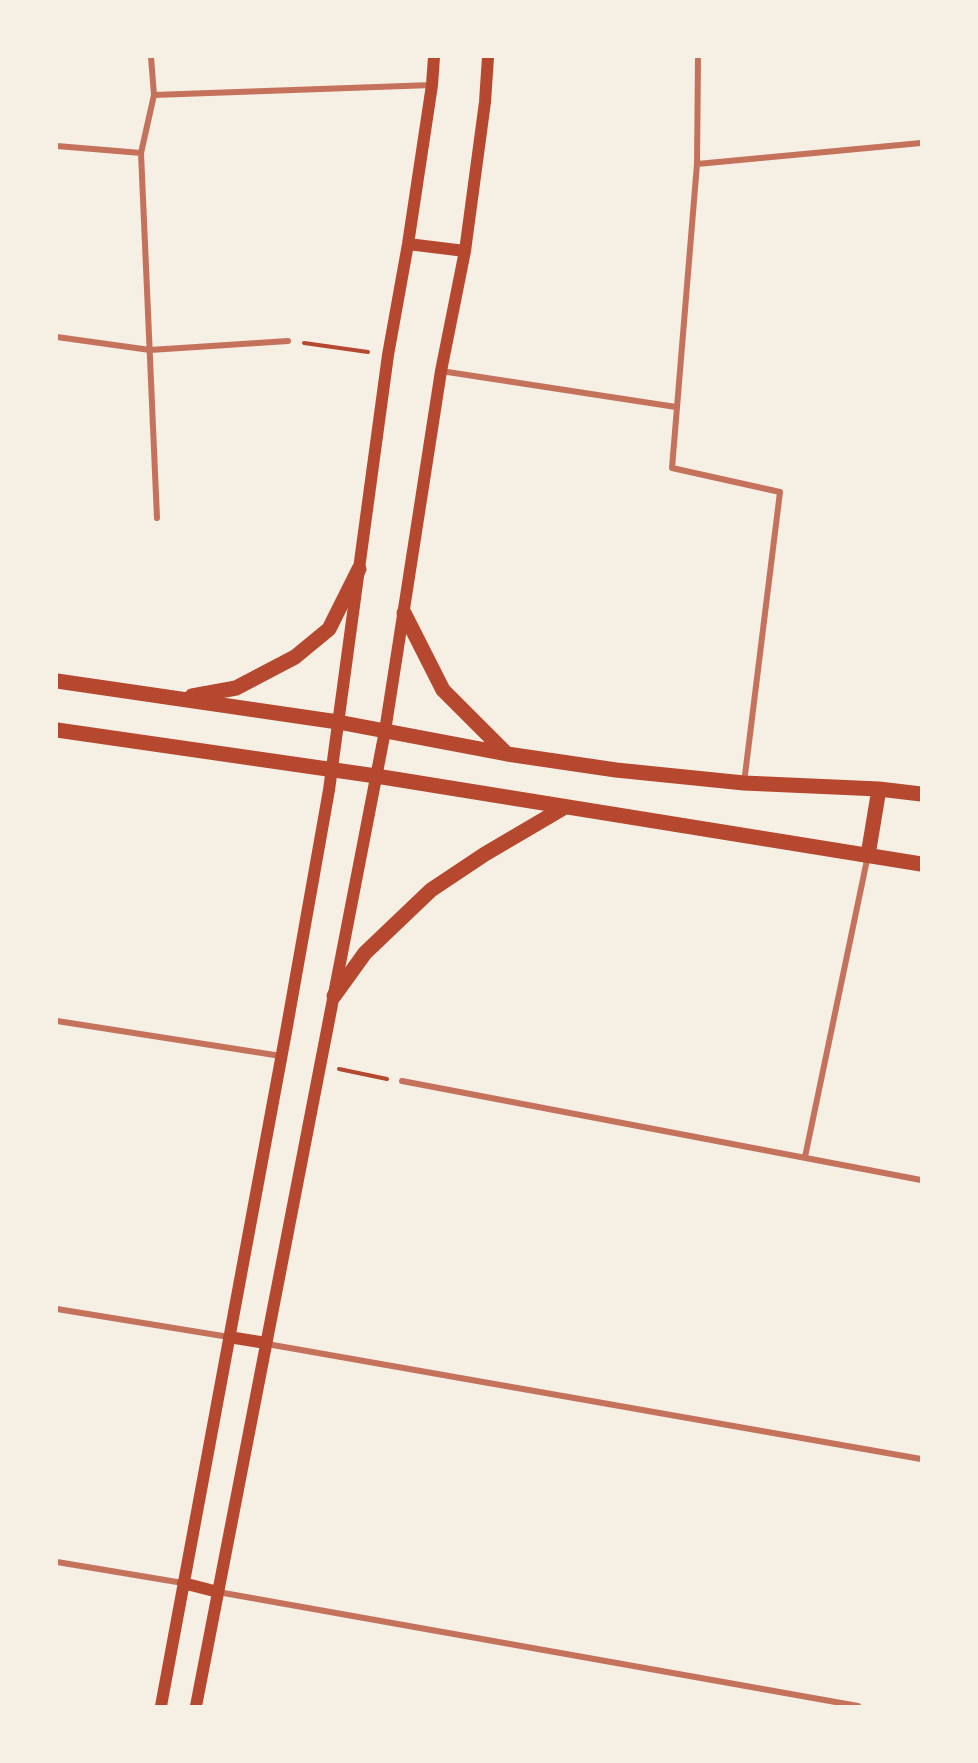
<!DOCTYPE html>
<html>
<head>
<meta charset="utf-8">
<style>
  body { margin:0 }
  #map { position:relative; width:978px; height:1763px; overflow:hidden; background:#f6efe4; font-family:Raleway,sans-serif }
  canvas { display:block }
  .frame { position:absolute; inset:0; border:58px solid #f6efe4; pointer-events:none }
</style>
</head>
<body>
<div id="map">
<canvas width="978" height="1763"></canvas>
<div class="frame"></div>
</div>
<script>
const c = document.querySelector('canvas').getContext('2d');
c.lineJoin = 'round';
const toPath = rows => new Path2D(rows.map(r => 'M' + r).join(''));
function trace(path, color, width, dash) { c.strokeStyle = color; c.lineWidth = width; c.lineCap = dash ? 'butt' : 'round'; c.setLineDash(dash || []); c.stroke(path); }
trace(toPath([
  [304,343,368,352],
  [339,1069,387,1079]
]), '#b5482f', 4);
trace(toPath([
  [151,57,154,95,141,153,157,518],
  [698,57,697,164,672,468,780,492,744,783],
  [154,95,432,85],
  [57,146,141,153],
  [697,164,921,143],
  [57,337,150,350,288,341],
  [441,371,676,407],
  [57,1021,281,1056],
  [402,1081,921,1180],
  [805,1157,868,855],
  [57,1309,229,1337],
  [267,1344,921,1459],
  [57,1562,183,1583],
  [218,1592,858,1706]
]), '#c5725c', 6);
trace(toPath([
  [408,244,465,251],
  [229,1337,266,1343],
  [183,1583,218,1592],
  [161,1706,286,1032,329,790,388,355,408,244,432,85,434,57],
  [196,1706,385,731,441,371,465,251,485,102,488,57]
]), '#b5482f', 12);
trace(toPath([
  [404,613,443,690,507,754],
  [57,681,338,722,507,754,616,770,744,783,879,789,921,794],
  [192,696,236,688,295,657,329,629,359,569],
  [57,730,376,776,921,864],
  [868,855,879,789],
  [334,996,365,953,431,890,485,854,565,807]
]), '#b5482f', 15);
</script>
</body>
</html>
